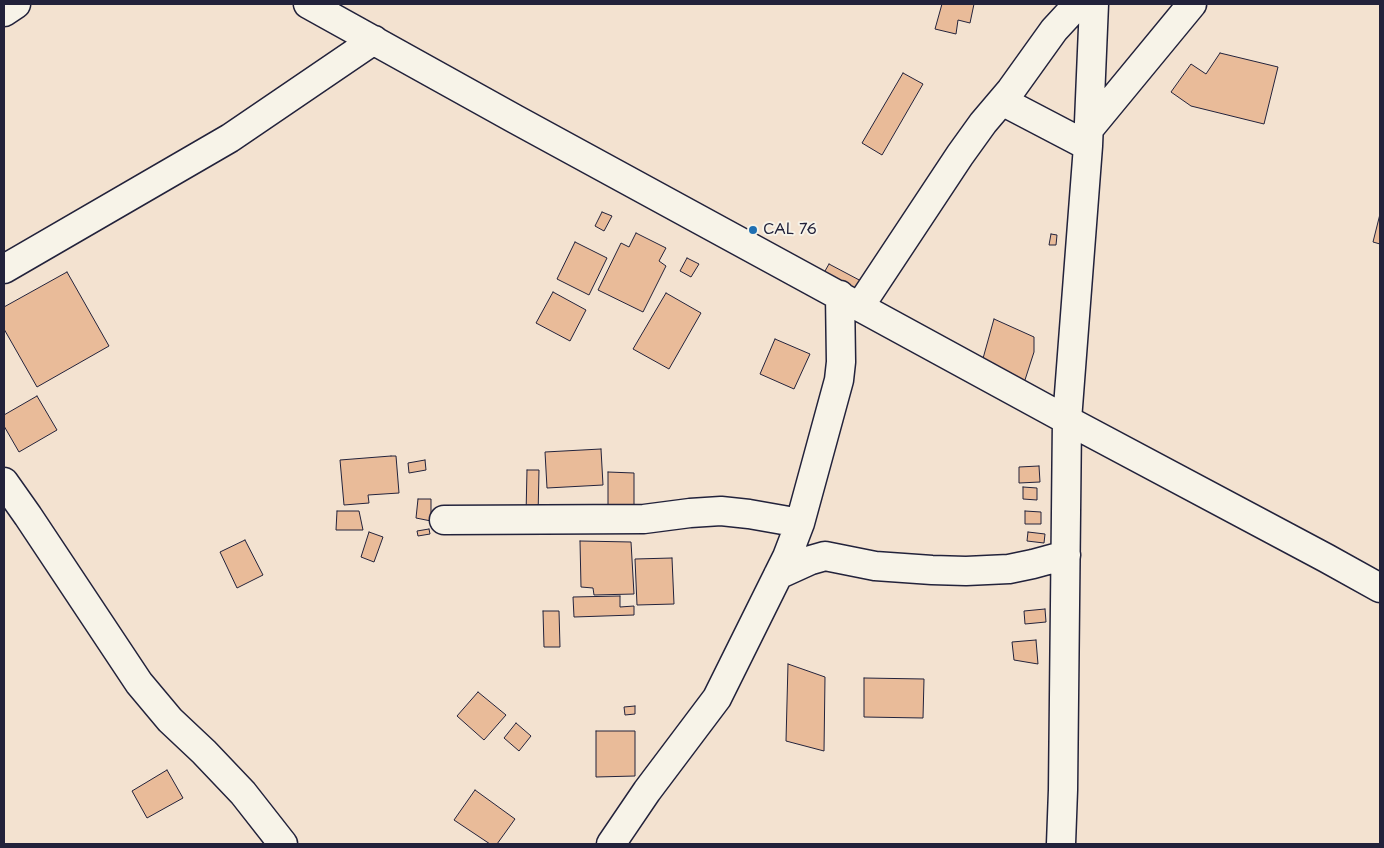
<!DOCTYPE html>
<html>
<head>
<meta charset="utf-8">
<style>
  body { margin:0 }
  #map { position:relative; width:1384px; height:848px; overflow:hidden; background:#f3e2d0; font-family:"Playpen Sans",sans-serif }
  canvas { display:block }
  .frame { position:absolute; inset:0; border:5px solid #22223b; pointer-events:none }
</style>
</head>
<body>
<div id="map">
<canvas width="1384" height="848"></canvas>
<div class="frame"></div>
</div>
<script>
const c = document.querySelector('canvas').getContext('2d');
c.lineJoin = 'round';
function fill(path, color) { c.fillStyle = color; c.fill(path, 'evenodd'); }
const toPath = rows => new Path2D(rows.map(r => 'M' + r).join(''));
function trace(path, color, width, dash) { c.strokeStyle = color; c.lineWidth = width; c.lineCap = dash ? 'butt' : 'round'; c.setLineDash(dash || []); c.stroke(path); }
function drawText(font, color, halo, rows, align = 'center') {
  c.font = font + ' "Playpen Sans",sans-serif'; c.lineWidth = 4; c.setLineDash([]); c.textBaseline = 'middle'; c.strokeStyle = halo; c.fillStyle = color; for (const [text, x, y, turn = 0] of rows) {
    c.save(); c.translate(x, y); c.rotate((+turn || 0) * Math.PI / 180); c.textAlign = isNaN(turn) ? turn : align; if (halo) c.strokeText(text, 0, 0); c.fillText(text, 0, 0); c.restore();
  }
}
const building = toPath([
  [942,4,974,4,970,23,958,20,956,34,935,29,942,4],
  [1220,53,1278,67,1264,124,1191,106,1171,92,1191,64,1206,74,1220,53],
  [903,73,923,84,882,155,862,143,903,73],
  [602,212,612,216,604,231,595,226,602,212],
  [1380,214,1380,244,1373,242,1380,214],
  [636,233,666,248,659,261,666,266,643,312,598,290,621,243,629,247,636,233],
  [1051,234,1057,235,1056,245,1049,245,1051,234],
  [575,242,607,258,589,295,557,279,575,242],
  [687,258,699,264,691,277,680,271,687,258],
  [829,264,863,282,856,295,821,278,829,264],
  [67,272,109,346,37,387,4,329,4,307,67,272],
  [553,292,586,310,570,341,536,323,553,292],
  [666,293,701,313,669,369,633,349,666,293],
  [994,319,1034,337,1034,352,1024,383,982,362,994,319],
  [775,339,810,354,794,389,760,374,775,339],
  [37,396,57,430,19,452,4,426,4,415,37,396],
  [601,449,603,485,547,488,545,452,601,449],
  [391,456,396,456,399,493,368,495,369,503,344,505,340,460,391,456],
  [425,460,426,470,409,473,408,463,425,460],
  [1039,466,1040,482,1019,483,1019,467,1039,466],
  [527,470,539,470,538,516,526,515,527,470],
  [608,472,634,473,634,515,608,515,608,472],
  [1023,487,1037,488,1037,500,1023,499,1023,487],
  [418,499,431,499,431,521,416,518,418,499],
  [337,511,359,511,363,530,336,530,337,511],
  [1025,511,1041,512,1041,524,1025,524,1025,511],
  [429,529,430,534,418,536,417,531,429,529],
  [369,532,383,537,374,562,361,557,369,532],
  [1028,532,1045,534,1044,543,1027,541,1028,532],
  [245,540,263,575,237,588,220,552,245,540],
  [580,541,631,542,634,594,594,595,593,588,581,587,580,541],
  [672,558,674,604,637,605,635,559,672,558],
  [620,596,620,607,634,606,634,615,574,617,573,597,620,596],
  [1045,609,1046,622,1025,624,1024,611,1045,609],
  [543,611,559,611,560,647,544,647,543,611],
  [1036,640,1038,664,1014,660,1012,642,1036,640],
  [788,664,825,677,824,751,786,741,788,664],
  [864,678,924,679,923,718,864,717,864,678],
  [478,692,506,715,484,740,457,716,478,692],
  [635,706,635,714,625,715,624,707,635,706],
  [516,723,531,736,519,751,504,738,516,723],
  [596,731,635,731,635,776,596,777,596,731],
  [167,770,183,798,147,818,132,791,167,770],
  [475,790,515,819,497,844,490,844,454,820,475,790]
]);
fill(building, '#e9bb99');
trace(building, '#22223b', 1);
const minor = toPath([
  [308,4,515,119,1067,420,1326,558,1380,588],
  [4,12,16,4],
  [1002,101,1088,146],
  [1089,129,1192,4],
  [4,269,230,138,374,40],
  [860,306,960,155,983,123,1011,90,1054,30,1078,4],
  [4,482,28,516,139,683,170,720,204,752,243,793,283,844],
  [444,520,644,519,690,513,721,511,749,514,800,523],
  [778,575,811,560,825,556,875,566,932,570,966,571,1009,569,1033,564,1066,555],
  [611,844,647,791,717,698,787,557,800,523,839,380,841,362,840,295],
  [1061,844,1063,790,1067,420,1088,146,1094,4]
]);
trace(minor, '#22223b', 31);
trace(minor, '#f7f3e8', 28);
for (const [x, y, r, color] of [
  [753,230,5,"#1f6fb2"]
]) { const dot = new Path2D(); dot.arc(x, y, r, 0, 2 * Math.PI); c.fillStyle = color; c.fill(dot); trace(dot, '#f7f3e8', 2); }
drawText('15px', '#22223b', '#f7f3e8', [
  ["CAL 76",763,230]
], 'left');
</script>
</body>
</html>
